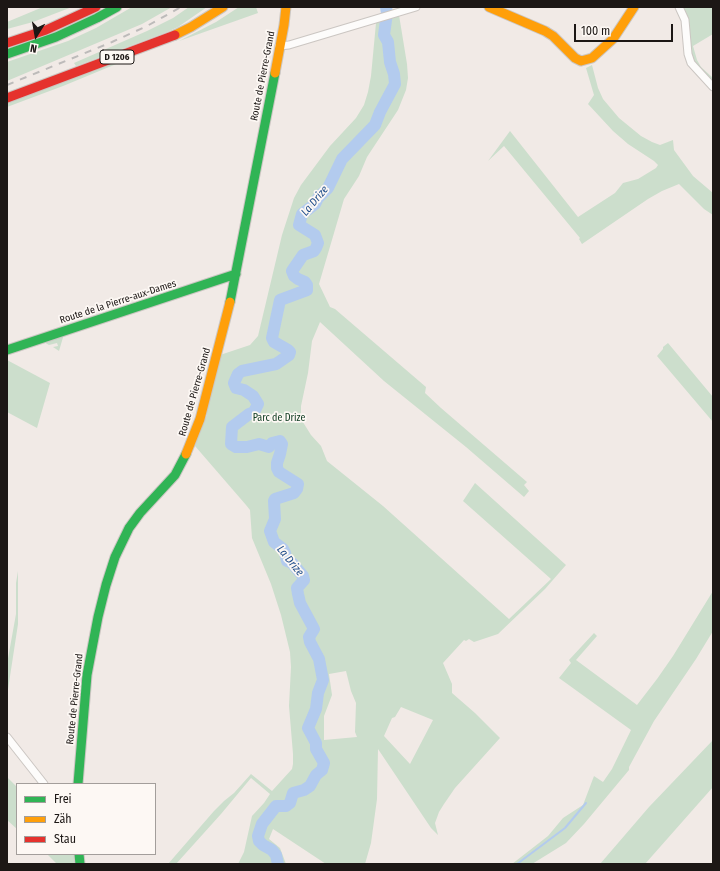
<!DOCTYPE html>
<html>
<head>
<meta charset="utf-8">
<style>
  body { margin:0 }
  #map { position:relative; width:720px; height:871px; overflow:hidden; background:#f1eae6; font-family:"Fira Sans Condensed",sans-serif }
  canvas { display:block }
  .frame { position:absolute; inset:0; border:8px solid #1c1715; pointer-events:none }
  .legend { position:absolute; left:16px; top:783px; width:140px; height:72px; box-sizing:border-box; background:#fdf8f4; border:1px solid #a39e9b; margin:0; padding:5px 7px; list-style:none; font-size:12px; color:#1c1715 }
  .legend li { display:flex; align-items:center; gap:8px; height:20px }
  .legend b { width:20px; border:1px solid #a39e9b }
  .north { position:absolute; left:16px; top:16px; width:40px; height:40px; -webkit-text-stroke:3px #fdf8f4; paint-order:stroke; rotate:191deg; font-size:11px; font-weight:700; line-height:16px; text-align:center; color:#1c1715 }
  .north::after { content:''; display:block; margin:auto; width:14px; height:18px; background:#1c1715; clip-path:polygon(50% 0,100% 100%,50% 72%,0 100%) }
  .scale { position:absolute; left:574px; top:24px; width:99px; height:18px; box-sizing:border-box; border:2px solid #1c1715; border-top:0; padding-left:5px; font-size:12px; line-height:14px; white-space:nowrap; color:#1c1715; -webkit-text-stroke:3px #fdf8f4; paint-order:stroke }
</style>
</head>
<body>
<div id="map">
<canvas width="720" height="871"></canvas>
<div class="frame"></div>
<ul class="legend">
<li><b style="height:5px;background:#30b455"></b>Frei</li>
<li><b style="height:5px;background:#ff9f0a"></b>Zäh</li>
<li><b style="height:5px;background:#e5322d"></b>Stau</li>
</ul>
<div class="north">N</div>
<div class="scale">100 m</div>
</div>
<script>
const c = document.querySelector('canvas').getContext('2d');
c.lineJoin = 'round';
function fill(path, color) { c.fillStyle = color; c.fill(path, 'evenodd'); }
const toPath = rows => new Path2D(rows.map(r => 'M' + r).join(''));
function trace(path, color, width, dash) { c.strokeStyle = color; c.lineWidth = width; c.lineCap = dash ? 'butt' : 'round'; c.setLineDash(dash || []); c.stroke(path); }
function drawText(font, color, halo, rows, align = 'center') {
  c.font = font + ' "Fira Sans Condensed",sans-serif'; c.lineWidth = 3.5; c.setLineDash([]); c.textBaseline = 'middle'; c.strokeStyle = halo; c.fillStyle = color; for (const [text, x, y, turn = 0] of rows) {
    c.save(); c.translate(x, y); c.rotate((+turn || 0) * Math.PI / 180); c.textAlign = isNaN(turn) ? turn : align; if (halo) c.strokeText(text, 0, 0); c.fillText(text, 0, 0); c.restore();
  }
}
fill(toPath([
  [43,7,72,7,33,22,7,29,7,22],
  [132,7,172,7,142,24,7,81,7,62,68,41,96,28],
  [189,7,207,7,178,27,167,32,76,66,74,63,147,31,173,18],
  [239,7,256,7,258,13,179,41,216,22],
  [683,7,713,7,713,34,693,46,697,60,701,67,713,78,713,84,697,68,691,57,686,12],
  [399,15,407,64,408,78,406,90,398,110,367,157,359,176,344,199,319,284,330,307,335,309,426,387,425,393,441,408,527,482,524,485,529,491,524,497,466,447,384,381,320,322,312,341,308,373,301,406,301,419,311,435,321,446,327,461,383,506,509,619,551,579,463,501,475,483,566,565,545,589,498,634,474,642,469,639,466,641,464,640,443,663,452,684,452,693,475,713,500,738,455,788,444,804,439,812,435,823,438,835,431,828,378,749,377,799,371,843,365,864,326,864,273,829,269,839,280,848,286,864,238,864,244,852,252,816,264,803,270,794,251,778,221,814,176,864,168,864,214,811,224,801,234,793,251,774,272,791,292,769,293,764,293,754,289,706,291,667,290,652,281,615,271,584,252,538,250,510,246,505,195,446,202,424,207,415,206,413,220,355,250,345,258,336,282,235,294,198,301,185,330,146,356,118,364,105,368,92,371,76,376,23],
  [346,671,351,691,356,703,355,732,357,737,324,740,324,716,332,695,329,674],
  [401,707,433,720,410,764,384,736,392,718,395,717],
  [126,59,126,60,63,86,7,107,7,103],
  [592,65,598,88,603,99,619,118,641,136,652,142,660,145,673,140,674,150,693,176,713,193,713,215,704,209,679,184,662,191,648,199,582,244,579,239,580,238,504,146,488,161,510,131,578,217,615,193,623,183,638,179,656,168,658,165,654,161,628,144,613,131,588,104,594,95,586,68],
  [64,334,59,351,53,347,58,346,57,343,49,345,42,341],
  [668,343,713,397,713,422,657,356,663,349,663,347],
  [7,360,50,383,37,428,7,412],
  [18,571,18,624,7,696,7,664,16,614,16,583],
  [713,591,713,631,696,659,654,721,629,767,629,770,584,824,566,843,532,864,512,864,548,836,563,818,583,805,594,776,603,782,612,769,631,730,559,678,571,663,569,660,594,633,597,636,576,660,637,705,657,679,673,656],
  [713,740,713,787,645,864,600,864,649,807],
  [7,777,17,787,17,829,7,820],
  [47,854,74,854,75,864,57,864]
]), '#ccdecc');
trace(toPath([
  [517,864,565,828,586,803]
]), '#b3cbee', 2);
trace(toPath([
  [278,864,276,855,272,850,263,845,259,841,258,836,262,824,276,806,286,806,290,803,293,793,304,790,310,786,316,775,322,770,324,763,316,749,316,743,308,728,316,709,318,693,323,680,319,659,310,642,309,637,314,629,300,603,298,594,297,588,304,580,303,576,292,563,287,561,285,553,283,549,274,542,270,531,275,519,274,501,275,499,294,493,297,489,298,484,279,472,277,468,277,463,280,454,282,444,280,441,272,443,269,447,259,444,247,447,236,447,231,444,232,427,249,414,254,412,258,404,253,396,244,390,236,388,234,383,238,374,242,371,276,364,289,355,290,352,288,350,274,342,272,338,280,300,307,290,307,285,305,282,298,279,294,276,292,271,303,255,314,251,316,248,318,243,315,235,299,225,302,214,315,204,318,198,328,188,342,159,375,125,380,112,395,84,394,74,390,62,388,42,384,35,387,13,386,7]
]), '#b3cbee', 12);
const street = toPath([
  [679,7,685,20,688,54,691,63,713,87],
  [279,46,289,45,416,7],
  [7,737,44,784]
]);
const fast = toPath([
  [7,54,56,37,97,18,117,7],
  [230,302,275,73],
  [7,350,236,274],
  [78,784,87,675,98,617,106,585,115,557,129,528,140,513,175,475,186,454],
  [79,854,80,864]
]);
const slow = toPath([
  [489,7,545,31,553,36,575,58,581,61,592,58,613,39,634,7],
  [175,35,191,27,223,7],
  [275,73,284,25,286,7],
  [186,454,200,419,230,302]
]);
const jam = toPath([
  [7,43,46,30,96,7],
  [7,98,175,35]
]);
trace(street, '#cbc6c2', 9);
trace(fast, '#cbc6c2', 11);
trace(slow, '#cbc6c2', 11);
trace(jam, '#cbc6c2', 11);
trace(street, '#fdfcfb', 7);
trace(fast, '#30b455', 9);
trace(slow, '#ff9f0a', 9);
trace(jam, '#e5322d', 9);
trace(toPath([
  [7,85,112,42,147,26,181,7]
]), '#bdbbba', 2, [7, 7]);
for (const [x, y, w] of [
  [117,57,34]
]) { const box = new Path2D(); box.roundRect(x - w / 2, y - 7, w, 14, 3); c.fillStyle = '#fdf8f4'; c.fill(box); trace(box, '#1c1715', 1); }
drawText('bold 9px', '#1c1715', null, [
  ["D 1206",117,57]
]);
drawText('10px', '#1c1715', '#fdf8f4', [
  ["Route de Pierre-Grand",263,76,-79],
  ["Route de la Pierre-aux-Dames",118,302,-18],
  ["Route de Pierre-Grand",195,392,-74],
  ["Route de Pierre-Grand",75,699,-84]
]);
drawText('10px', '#0a381d', '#fdf8f4', [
  ["Parc de Drize",279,418]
]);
drawText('italic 11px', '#1e4c8a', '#fdf8f4', [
  ["La Drize",315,201,-50],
  ["La Drize",290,561,51]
]);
</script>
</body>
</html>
